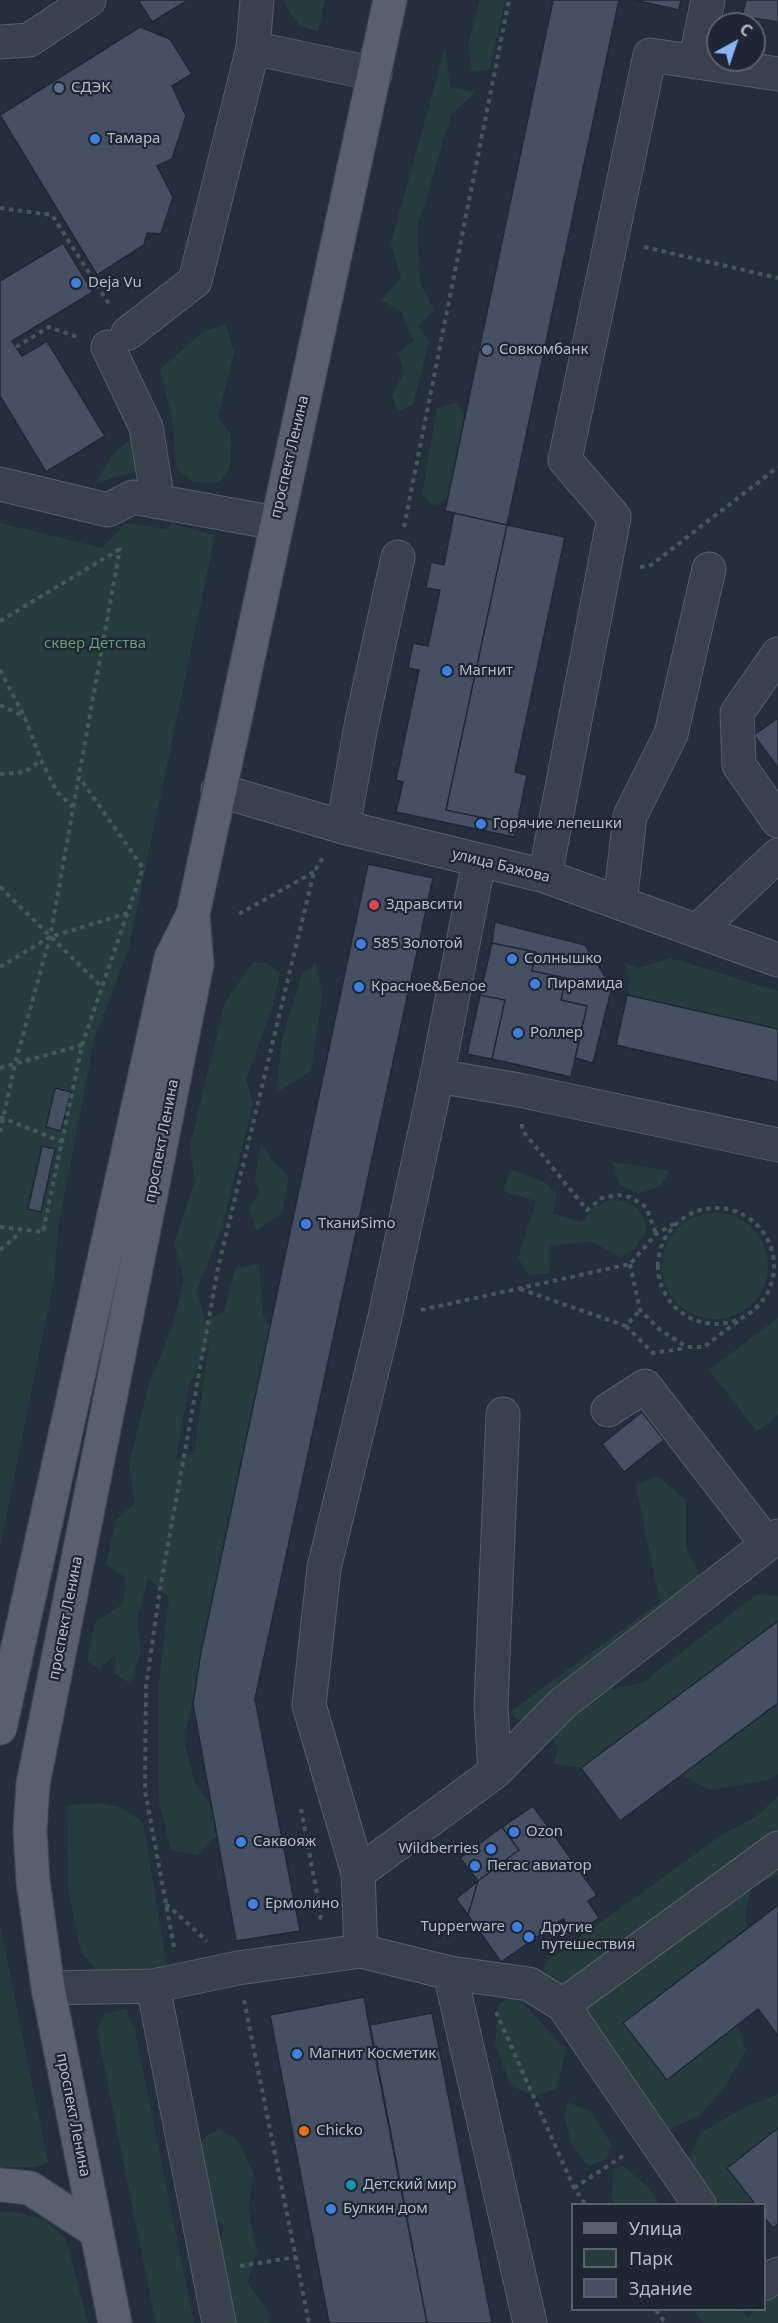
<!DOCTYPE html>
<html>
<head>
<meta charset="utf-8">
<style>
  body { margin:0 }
  #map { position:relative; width:778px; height:2323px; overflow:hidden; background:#242f3e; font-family:"Noto Sans",sans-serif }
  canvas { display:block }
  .legend { position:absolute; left:571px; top:2203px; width:195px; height:108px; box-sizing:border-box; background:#1d2633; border:2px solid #59626f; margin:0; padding:8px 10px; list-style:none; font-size:18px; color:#b4bcc9 }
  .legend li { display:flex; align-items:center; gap:12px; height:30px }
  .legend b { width:30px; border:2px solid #59626f }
  .north { position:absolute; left:706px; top:12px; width:60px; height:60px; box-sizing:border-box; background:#1d2633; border:2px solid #59626f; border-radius:50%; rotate:40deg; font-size:16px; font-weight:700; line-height:24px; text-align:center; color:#b4bcc9 }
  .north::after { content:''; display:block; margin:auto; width:21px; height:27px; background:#8ab4f8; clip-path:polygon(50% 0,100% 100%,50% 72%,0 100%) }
</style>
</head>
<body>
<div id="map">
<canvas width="778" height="2323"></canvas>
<ul class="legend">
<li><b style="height:8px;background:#56606e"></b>Улица</li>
<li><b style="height:16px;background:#263c3f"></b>Парк</li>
<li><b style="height:16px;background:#455162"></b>Здание</li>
</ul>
<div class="north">С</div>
</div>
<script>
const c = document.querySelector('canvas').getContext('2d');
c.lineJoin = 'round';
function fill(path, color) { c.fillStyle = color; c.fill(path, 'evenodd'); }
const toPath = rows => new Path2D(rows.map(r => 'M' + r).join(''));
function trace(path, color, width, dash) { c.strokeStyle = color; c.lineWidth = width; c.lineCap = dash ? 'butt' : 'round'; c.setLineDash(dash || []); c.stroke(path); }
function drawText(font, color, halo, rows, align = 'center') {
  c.font = font + ' "Noto Sans",sans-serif'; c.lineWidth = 4.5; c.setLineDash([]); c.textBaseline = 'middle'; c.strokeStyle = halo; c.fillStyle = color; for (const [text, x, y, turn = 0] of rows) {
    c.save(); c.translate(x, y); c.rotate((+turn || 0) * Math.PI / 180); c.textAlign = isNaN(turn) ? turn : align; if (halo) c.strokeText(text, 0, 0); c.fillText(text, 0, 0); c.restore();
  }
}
fill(toPath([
  [282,0,325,0,318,31,301,27],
  [480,0,505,0,490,69,472,72,468,45],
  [445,48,450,87,475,92,451,115,417,229,420,283,434,310,418,326,429,340,413,405,398,411,392,396,404,372,398,353,414,341,401,311,381,300,401,278,391,243],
  [226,324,234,352,218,416,231,435,230,467,219,483,192,482,177,469,172,419,160,369,203,332],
  [457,402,464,417,448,497,435,506,422,496,437,408],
  [132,438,137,471,96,483,111,456],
  [0,523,102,548,126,523,166,529,172,524,215,535,128,951,94,1040,58,1229,54,1280,0,1548],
  [670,958,778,991,778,1029,627,995,629,980,625,962,639,968],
  [253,963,265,963,280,972,272,1008,246,1080,253,1104,222,1227,197,1290,205,1321,224,1312,235,1269,259,1263,263,1316,270,1327,184,1742,195,1783,212,1806,217,1835,197,1855,171,1850,159,1801,158,1690,169,1598,148,1578,137,1622,141,1651,131,1684,114,1673,116,1654,99,1669,87,1661,95,1622,123,1604,126,1578,106,1564,116,1520,135,1503,129,1465,149,1383,173,1325,184,1280,174,1243,195,1181,190,1146,225,1002],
  [209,1345,194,1453,176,1460,189,1385],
  [316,963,322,997,311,1071,276,1093,282,1039,302,974],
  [261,1144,275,1164,289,1176,282,1213,256,1231,249,1207,260,1193,255,1178],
  [613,1162,670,1171,659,1187,637,1194,619,1184],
  [511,1169,546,1183,557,1195,553,1214,582,1222,593,1208,608,1200,622,1201,636,1207,643,1216,647,1231,633,1250,620,1257,591,1241,550,1246,549,1273,529,1275,518,1258,536,1201,503,1191],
  '662 1266a53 53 0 1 1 106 0a53 53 0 1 1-106 0Z',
  [778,1318,778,1415,757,1432,709,1370],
  [657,1476,686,1500,686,1547,701,1580,610,1654,613,1689,642,1683,757,1594,778,1596,778,1621,581,1768,554,1764,558,1748,543,1724,516,1719,510,1712,660,1602,636,1485],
  [778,1703,778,1774,768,1780,710,1790,681,1775],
  [778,1796,778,1875,752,1886,745,1914,747,1928,623,2023,667,2080,738,2025,746,2051,724,2088,700,2115,662,2133,541,1976,546,1962,723,1834,756,1817],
  [101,1803,122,1808,143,1823,167,1968,126,1973,97,1972,81,1951,68,1890,67,1805],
  [0,1924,48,2162,36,2167,0,2167],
  [515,1994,566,2050,557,2088,536,2096,511,2086,495,2045,499,2004],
  [126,2009,135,2030,194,2323,156,2323,97,2030,104,2014],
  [778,2094,778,2128,727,2168,753,2202,718,2204,688,2160,701,2133,745,2107],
  [567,2102,590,2111,612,2145,606,2159,588,2166,571,2143,565,2119],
  [219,2129,238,2141,254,2174,248,2209,257,2251,247,2283,268,2311,270,2323,237,2323,219,2258,223,2226,213,2218,197,2164,203,2138],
  [623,2166,648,2187,659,2204,616,2204,612,2200,613,2169],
  [0,2212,15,2212,45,2220,66,2239,88,2323,0,2323],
  [778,2294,778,2323,704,2323,693,2310,740,2310,747,2317,757,2310,764,2310,765,2304]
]), '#263c3f');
const building = toPath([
  [138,0,188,0,152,22,138,0],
  [553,0,619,0,507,525,445,511,553,0],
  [634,0,681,0,679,10,634,0],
  [746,0,778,0,778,22,742,16,746,0],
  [140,27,170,39,192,74,172,86,186,116,172,159,157,166,173,197,161,234,147,233,144,245,97,275,0,115,140,27],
  [63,243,93,292,12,341,22,356,47,341,105,436,46,472,0,396,0,281,63,243],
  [454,513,507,525,446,810,517,825,514,837,396,812,403,782,396,780,419,670,408,668,413,643,428,646,440,590,426,588,431,562,444,565,454,513],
  [507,525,565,537,515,772,527,775,517,825,446,810,507,525],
  [778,718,778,768,754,735,778,718],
  [368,864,433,878,255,1699,300,1931,236,1941,193,1704,201,1652,368,864],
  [495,922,585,945,612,987,593,1063,575,1058,587,1006,561,1000,566,978,532,971,536,952,492,943,495,922],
  [492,943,536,952,532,971,566,978,561,1000,587,1006,571,1077,492,1059,505,1000,480,995,492,943],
  [480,995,505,1000,492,1059,467,1054,480,995],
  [627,995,778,1029,778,1082,616,1045,627,995],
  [55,1088,71,1092,61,1131,46,1127,55,1088],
  [42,1146,55,1149,41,1212,28,1209,42,1146],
  [642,1412,664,1440,624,1472,602,1444,642,1412],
  [778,1621,778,1703,620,1821,581,1768,778,1621],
  [533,1806,597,1895,588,1901,599,1918,574,1935,563,1919,501,1962,468,1915,478,1881,519,1850,502,1827,533,1806],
  [502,1827,519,1850,478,1881,460,1858,502,1827],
  [478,1881,468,1915,456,1899,478,1881],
  [778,1905,778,2036,758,2009,667,2080,623,2023,778,1905],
  [364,1997,367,2014,427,2323,329,2323,270,2015,364,1997],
  [432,2013,443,2068,492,2323,427,2323,370,2025,432,2013],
  [778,2128,778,2224,773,2228,764,2217,764,2204,755,2204,727,2168,778,2128]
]);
fill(building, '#455162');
trace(building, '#1f2835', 1.5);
const minor = toPath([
  [0,42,29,40,89,0],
  [253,48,375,74],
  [695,62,708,0],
  [128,333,195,281,253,48,257,0],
  [108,347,146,427,158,502],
  [0,484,108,510,133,497,276,523],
  [778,654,737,713,739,765,778,821],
  [218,790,343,827,545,876,778,960],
  [343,827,361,726,398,557],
  [545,876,614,517,565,460,650,55,778,74],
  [620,903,630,816,671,734,709,569],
  [697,931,778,855],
  [437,1076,519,1090,778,1145],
  [608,1410,645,1386,767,1544],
  [495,1772,563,1703,778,1536],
  [358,1873,309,1705,324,1568,385,1317,437,1076,479,861],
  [361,1951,358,1873,495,1772,491,1706,503,1414],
  [450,1973,529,1984,563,2005,699,2204],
  [153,1986,219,2323],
  [48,1988,153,1986,238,1968,361,1951,450,1973,530,2323],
  [563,2005,778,1848],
  [764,2284,778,2274]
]);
const major = toPath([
  [0,1728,171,958,193,914,390,0],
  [0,2185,30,2188,97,2232],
  [115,2323,48,1988,33,1881,30,1830,33,1784,197,964,193,915]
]);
trace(minor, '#565f6c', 35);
trace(major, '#414a57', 35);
trace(toPath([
  [0,208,52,215,109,304],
  [644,247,778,278],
  [16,347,49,327,77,337],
  [404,527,509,0],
  [640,567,651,565,778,467],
  [0,621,120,549],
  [0,670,25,718,41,760,57,792,73,807],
  [0,705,25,717],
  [0,774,25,772,41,760],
  [0,887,102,987],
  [239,914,314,872],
  [0,967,50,937,128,913],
  [0,1068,82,1045],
  [0,1117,63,1142],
  [522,1124,522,1130,587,1210,602,1198,618,1195,630,1197,646,1207,656,1234],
  [0,1132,15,1064,50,937,120,548],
  '658 1266a58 58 0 1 1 116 0a58 58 0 1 1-116 0Z',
  [0,1227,43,1232,82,1045,143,868,79,777],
  [0,1250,21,1232],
  [630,1264,640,1310,660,1330,687,1347,704,1347,738,1321],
  [520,1289,626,1326,640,1310],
  [421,1310,630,1264,656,1234,674,1224],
  [626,1326,653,1353,686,1348],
  [301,1809,321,1915,319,1923],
  [166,1904,207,1941],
  [174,1947,145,1791,146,1687,160,1589,218,1268,314,872,324,856],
  [244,2000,309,2323],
  [496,2012,574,2188,585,2204],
  [574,2188,626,2154],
  [240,2266,296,2257],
  [656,2310,665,2323]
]), '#44595c', 4, [4.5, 4.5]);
trace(minor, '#38414e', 33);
trace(major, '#56606e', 33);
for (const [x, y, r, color] of [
  [59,88,6,"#5c6f8a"],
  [95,139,6,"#3f7fe0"],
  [76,283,6,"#3f7fe0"],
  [487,350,6,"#5c6f8a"],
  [447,671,6,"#3f7fe0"],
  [481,824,6,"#3f7fe0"],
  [374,905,6,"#e0444e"],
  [361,944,6,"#3f7fe0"],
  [512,959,6,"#3f7fe0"],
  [535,984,6,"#3f7fe0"],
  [359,987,6,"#3f7fe0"],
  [518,1033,6,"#3f7fe0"],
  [306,1224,6,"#3f7fe0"],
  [514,1832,6,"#3f7fe0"],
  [241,1842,6,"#3f7fe0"],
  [491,1849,6,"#3f7fe0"],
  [475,1866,6,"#3f7fe0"],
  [253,1904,6,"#3f7fe0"],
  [517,1927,6,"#3f7fe0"],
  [529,1937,6,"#3f7fe0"],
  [297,2054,6,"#3f7fe0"],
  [304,2131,6,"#e8710a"],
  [351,2185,6,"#0f9aa8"],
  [331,2209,6,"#3f7fe0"]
]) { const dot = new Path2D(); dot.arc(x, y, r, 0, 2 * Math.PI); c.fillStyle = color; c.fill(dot); trace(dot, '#1d2633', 2); }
drawText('15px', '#b4bcc9', '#1d2633', [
  ["СДЭК",71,88],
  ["Тамара",107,139],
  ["Deja Vu",88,283],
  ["Совкомбанк",499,350],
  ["Магнит",459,671],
  ["Горячие лепешки",493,824],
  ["Здравсити",386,905],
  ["585 Золотой",373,944],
  ["Солнышко",524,959],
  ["Пирамида",547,984],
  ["Красное&Белое",371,987],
  ["Роллер",530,1033],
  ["ТканиSimo",318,1224],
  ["Ozon",526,1832],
  ["Саквояж",253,1842],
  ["Wildberries",479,1849,"right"],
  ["Пегас авиатор",487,1866],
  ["Ермолино",265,1904],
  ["Tupperware",505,1927,"right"],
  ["Другие",541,1928],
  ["путешествия",541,1945],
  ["Магнит Косметик",309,2054],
  ["Chicko",316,2131],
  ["Детский мир",363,2185],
  ["Булкин дом",343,2209]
], 'left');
drawText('15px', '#b4bcc9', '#1d2633', [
  ["проспект Ленина",290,457,-77],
  ["улица Бажова",501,866,14],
  ["проспект Ленина",162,1141,-79],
  ["проспект Ленина",66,1618,-79],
  ["проспект Ленина",73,2115,79]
]);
drawText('15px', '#6b9a76', '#1d2633', [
  ["сквер Детства",95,644]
]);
</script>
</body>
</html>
